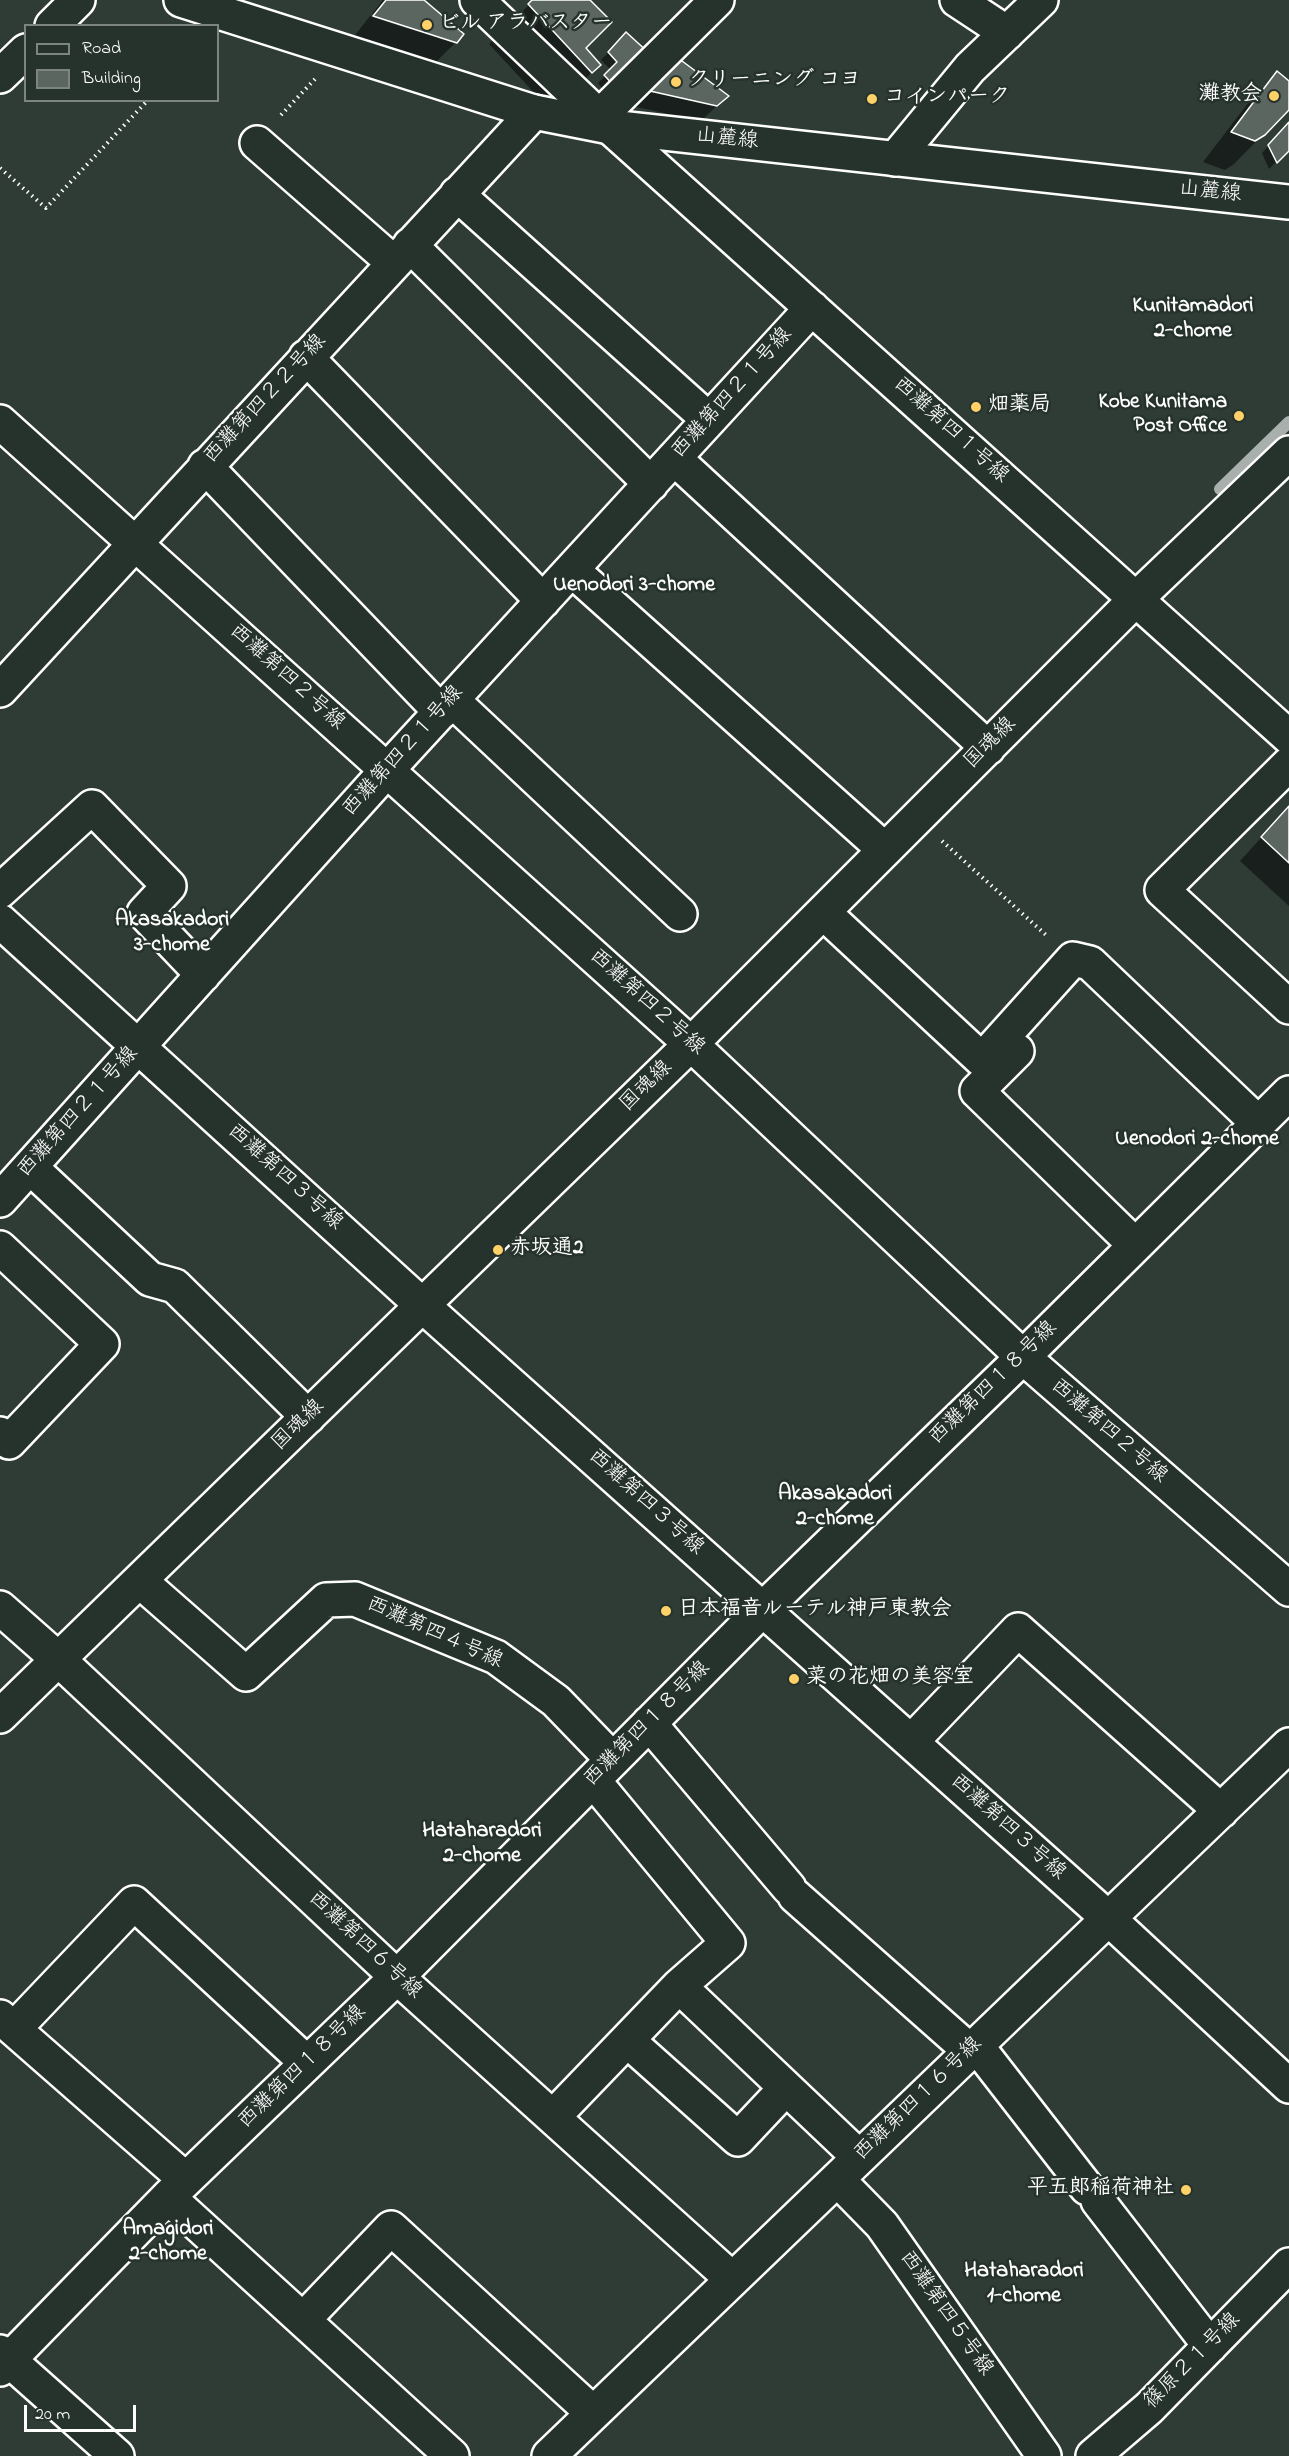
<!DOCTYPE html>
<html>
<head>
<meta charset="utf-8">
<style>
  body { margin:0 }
  #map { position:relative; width:1289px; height:2456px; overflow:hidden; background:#2f3b35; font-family:"Indie Flower",sans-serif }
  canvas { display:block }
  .legend { position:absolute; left:24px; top:24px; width:195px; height:78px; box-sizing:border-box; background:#26332d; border:2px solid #7d8581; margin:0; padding:8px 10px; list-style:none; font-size:18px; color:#fff }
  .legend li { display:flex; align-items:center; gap:12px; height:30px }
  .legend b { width:30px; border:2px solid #7d8581 }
  .scale { position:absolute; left:24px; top:2405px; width:112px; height:27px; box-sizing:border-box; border:3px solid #fff; border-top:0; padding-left:8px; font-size:18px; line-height:21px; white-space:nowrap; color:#fff; -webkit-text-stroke:4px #26332d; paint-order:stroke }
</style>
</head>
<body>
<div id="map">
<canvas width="1289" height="2456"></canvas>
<ul class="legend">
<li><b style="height:8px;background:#26332d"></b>Road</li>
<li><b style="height:16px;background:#5b6661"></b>Building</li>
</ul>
<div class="scale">20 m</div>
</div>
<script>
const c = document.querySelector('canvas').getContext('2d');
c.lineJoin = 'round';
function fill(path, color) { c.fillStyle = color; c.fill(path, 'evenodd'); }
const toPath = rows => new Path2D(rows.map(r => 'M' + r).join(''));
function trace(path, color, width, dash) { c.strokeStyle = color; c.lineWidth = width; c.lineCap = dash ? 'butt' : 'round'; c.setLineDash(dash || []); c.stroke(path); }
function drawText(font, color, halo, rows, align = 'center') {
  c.font = font + ' "Indie Flower","Klee One",sans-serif'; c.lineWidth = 5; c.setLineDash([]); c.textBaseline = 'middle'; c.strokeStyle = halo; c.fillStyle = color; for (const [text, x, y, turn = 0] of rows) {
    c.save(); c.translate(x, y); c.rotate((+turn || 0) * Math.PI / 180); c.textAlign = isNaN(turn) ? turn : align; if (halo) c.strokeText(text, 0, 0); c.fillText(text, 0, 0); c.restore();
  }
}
fill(toPath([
  [383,0,422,0,456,42,433,65,352,39,370,16,409,29,404,24,372,14],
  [534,0,588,0,584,48,599,65,552,112,489,44],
  [626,34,608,95,598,83,611,70,601,60],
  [659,72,727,96,701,121,627,105],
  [1278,73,1289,83,1289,108,1234,164,1225,170,1203,162,1249,102],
  [1289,124,1289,149,1269,169,1262,153],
  [1289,807,1289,906,1240,861]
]), '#0007');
trace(toPath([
  [1220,489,1289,422]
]), '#a9afac', 12);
const building = toPath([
  [386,0,424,0,464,34,457,43,373,16,386,0],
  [532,0,590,0,612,22,586,48,601,65,592,73,528,4,532,0],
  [626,32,650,54,617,89,604,75,617,62,608,52,626,32],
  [674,55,729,96,717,106,641,89,674,55],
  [1277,71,1289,81,1289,110,1265,135,1255,141,1231,132,1277,71],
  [1289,122,1289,151,1277,163,1268,145,1289,122],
  [1289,806,1289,863,1261,837,1289,806]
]);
fill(building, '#5b6661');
trace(building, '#fff', 1.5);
const minor = toPath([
  [477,0,610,127,1289,737],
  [957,0,1007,33],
  [52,26,78,0],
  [0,76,26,51],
  [599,117,717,0],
  [257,143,394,263],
  [895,159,970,68,1041,0],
  [457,194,709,420],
  [410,245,651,484],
  [306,357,543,601],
  [0,422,691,1044,1023,1357,1289,1589],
  [674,458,988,748],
  [205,466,441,712],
  [572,570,885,850],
  [0,690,534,112],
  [452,700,680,914],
  [1289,764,1162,890,1289,1007],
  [0,891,92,807,169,886,144,913,203,975],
  [823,912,982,1060,1073,959,1090,963,1258,1123],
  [0,921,422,1305,1109,1919,1289,2086],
  [1017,1051,977,1091,1135,1245],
  [30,1167,150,1279,175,1286,308,1417],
  [0,1200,388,769,812,308],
  [0,1248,102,1344,9,1442,0,1434],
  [140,1581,246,1674,326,1600,355,1599,496,1657,556,1701,613,1760],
  [0,1608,59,1660,397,1977,732,2279],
  [0,1716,691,1044,1137,598,1289,453],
  [649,1723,789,1888],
  [911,1742,1018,1630,1221,1811],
  [795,1896,970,2051],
  [679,1986,859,2157],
  [0,2017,186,2180],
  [14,2029,134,1903,307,2063],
  [627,2040,738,2139,786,2088],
  [976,2045,1087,2188],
  [553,2117,679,1986,728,1943,593,1780],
  [837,2179,882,2225,1044,2456],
  [168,2197,452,2456],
  [1098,2201,1210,2346],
  [303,2320,391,2228,593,2413],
  [0,2352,117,2456],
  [0,2369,168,2197,397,1977,763,1609,1023,1357,1289,1093],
  [549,2456,1289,1745],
  [1093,2456,1149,2408,1289,2265]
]);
const major = toPath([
  [181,0,534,112,610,127,1289,202]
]);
trace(minor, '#fff', 38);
trace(major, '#fff', 38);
trace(toPath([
  [281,115,315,79],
  [0,168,46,208,148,100],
  [942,841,1046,935]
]), '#fff', 4, [1.5, 4.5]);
trace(minor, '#26332d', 33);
trace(major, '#26332d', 33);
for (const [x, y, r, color] of [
  [427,25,6,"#ffd166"],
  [676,82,6,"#ffd166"],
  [1274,96,6,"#ffd166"],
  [872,99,6,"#ffd166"],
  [976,407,6,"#ffd166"],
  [1239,416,6,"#ffd166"],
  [498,1250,6,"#ffd166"],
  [666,1611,6,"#ffd166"],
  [794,1679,6,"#ffd166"],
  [1186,2190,6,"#ffd166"]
]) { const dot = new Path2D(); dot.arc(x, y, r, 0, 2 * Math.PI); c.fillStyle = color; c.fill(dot); trace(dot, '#26332d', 2); }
drawText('bold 21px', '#fff', '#26332d', [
  ["ビル アラバスター",439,25],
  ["クリーニング コヨ",688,82],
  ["灘教会",1262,96,"right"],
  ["コインパーク",884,99],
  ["Kobe Kunitama",1227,404,"right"],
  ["Post Office",1227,428,"right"],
  ["畑薬局",988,407],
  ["赤坂通2",510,1250],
  ["日本福音ルーテル神戸東教会",678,1611],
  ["菜の花畑の美容室",806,1679],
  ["平五郎稲荷神社",1174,2190,"right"]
], 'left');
drawText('21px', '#fff', '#26332d', [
  ["山麓線",727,140,6],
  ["山麓線",1210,193,6],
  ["西灘第四２１号線",733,394,-48],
  ["西灘第四２２号線",266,400,-47],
  ["西灘第四１号線",950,431,42],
  ["西灘第四２号線",286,678,42],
  ["国魂線",991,744,-45],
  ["西灘第四２１号線",404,752,-48],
  ["西灘第四２号線",646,1003,42],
  ["国魂線",647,1087,-44],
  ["西灘第四２１号線",79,1113,-48],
  ["西灘第四３号線",284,1178,42],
  ["西灘第四１８号線",994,1384,-44],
  ["国魂線",299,1426,-44],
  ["西灘第四２号線",1108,1432,41],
  ["西灘第四３号線",645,1503,42],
  ["西灘第四４号線",434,1634,24],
  ["西灘第四１８号線",648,1725,-45],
  ["西灘第四３号線",1007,1828,42],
  ["西灘第四６号線",364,1946,43],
  ["西灘第四１８号線",303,2068,-44],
  ["西灘第四１６号線",919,2100,-44],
  ["西灘第四５号線",945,2314,55],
  ["篠原２１号線",1193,2362,-45]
]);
drawText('bold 22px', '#fff', '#26332d', [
  ["Kunitamadori",1193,307],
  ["2-chome",1193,332],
  ["Uenodori 3-chome",634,586],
  ["Akasakadori",172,921],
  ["3-chome",172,946],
  ["Uenodori 2-chome",1197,1140],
  ["Akasakadori",835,1495],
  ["2-chome",835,1520],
  ["Hataharadori",482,1832],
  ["2-chome",482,1857],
  ["Amagidori",168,2230],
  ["2-chome",168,2255],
  ["Hataharadori",1024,2272],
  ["1-chome",1024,2297]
]);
</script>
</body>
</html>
